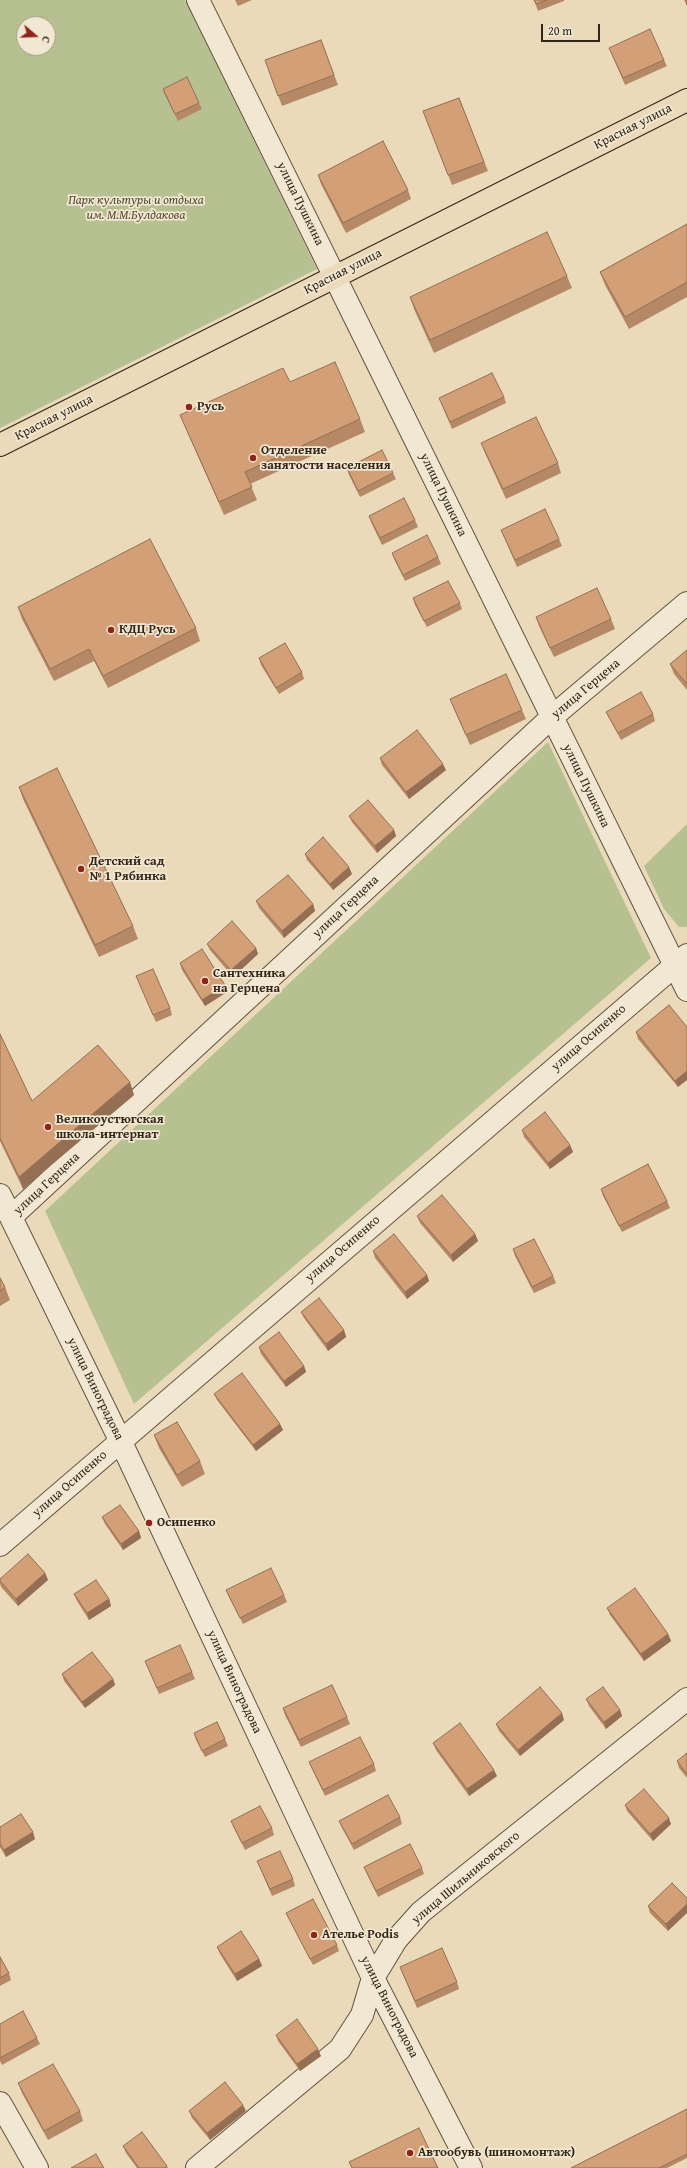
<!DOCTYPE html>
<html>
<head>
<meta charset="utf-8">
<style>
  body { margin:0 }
  #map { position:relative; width:687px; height:2168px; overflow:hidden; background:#eadab9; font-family:"Gentium Book Plus",serif }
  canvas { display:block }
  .north { position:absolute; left:16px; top:16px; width:40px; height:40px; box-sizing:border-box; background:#f1e7d2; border:1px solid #a59987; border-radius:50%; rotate:109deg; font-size:11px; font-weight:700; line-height:16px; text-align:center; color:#332517 }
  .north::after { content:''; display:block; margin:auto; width:14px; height:18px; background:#8f2418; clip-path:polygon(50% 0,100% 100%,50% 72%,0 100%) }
  .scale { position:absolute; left:541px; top:24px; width:59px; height:18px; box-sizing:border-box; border:2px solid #332517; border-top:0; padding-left:5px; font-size:12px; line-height:14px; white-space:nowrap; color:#332517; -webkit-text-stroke:3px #f1e7d2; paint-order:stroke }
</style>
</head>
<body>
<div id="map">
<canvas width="687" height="2168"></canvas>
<div class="north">С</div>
<div class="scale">20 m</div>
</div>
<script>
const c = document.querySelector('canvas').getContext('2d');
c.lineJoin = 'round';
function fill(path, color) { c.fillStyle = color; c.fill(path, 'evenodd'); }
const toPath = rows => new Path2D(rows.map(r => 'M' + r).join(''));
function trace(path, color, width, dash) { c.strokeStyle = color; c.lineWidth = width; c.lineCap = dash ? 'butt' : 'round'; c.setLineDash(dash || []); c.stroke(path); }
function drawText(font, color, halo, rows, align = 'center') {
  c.font = font + ' "Gentium Book Plus",serif'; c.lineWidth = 3.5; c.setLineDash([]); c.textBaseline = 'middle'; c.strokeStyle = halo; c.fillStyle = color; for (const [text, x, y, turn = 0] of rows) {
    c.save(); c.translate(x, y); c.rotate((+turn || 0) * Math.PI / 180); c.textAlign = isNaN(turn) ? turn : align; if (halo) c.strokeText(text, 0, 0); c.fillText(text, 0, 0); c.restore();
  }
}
fill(toPath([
  [0,0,185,0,317,269,0,428],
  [24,24,48,24,48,48,24,48],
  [548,742,651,958,134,1404,45,1211],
  [687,824,687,927,679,927,664,909,644,866]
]), '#b6c090');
const minor = toPath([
  [198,0,687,990],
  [0,1195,120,1440,373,1978,471,2168],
  [11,1217,552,717,687,603],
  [0,1545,687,955],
  [0,2103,37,2168],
  [197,2168,340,2049,362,2015,373,1978,396,1940,421,1912,687,1699]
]);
const major = toPath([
  [0,445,687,100]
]);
trace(minor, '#615240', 24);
trace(major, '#332517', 24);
trace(minor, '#f1e7d2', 22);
trace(major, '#eadab9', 22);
fill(toPath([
  [235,0,252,0,238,6],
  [534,0,564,0,564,1,538,11],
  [321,40,338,85,282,106,265,60],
  [609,48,664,60,667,66,625,85],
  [163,89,199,103,202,109,178,121,165,95],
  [459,98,488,171,452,185,423,111],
  [318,175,408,190,411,199,346,233,321,184],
  [687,224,687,297,629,329,605,285,600,272],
  [567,276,572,288,434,353,414,309,410,297],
  [290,382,360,419,365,432,250,484,257,500,224,515,185,427,180,415],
  [504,397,506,403,452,429,439,398],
  [481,443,558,463,561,473,506,499,485,453],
  [347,468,393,473,396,479,360,497,349,475],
  [369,516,415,520,418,527,382,545,371,522],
  [501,530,559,539,562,546,517,567],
  [392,553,438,557,441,564,405,581,394,559],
  [413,598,460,603,462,609,427,627,415,605],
  [18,607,196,628,200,641,108,688,94,661,54,681,22,619],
  [536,617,611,619,615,629,554,657,539,626],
  [687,650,687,690,674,674,670,664],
  [259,658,302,672,304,679,279,694,261,665],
  [450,699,522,710,526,719,470,745,454,709],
  [606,712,653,714,655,721,621,740,609,718],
  [380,758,446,770,409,799,382,765],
  [19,787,133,926,138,939,99,957,23,799],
  [349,816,394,830,396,836,377,853,352,822],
  [305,854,352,874,333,890,307,860],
  [256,901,313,904,315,911,284,938,259,908],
  [207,944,256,948,258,954,233,977,210,950],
  [180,963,225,985,227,992,205,1006,182,970],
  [136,976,170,1008,172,1015,156,1022],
  [669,1005,678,1087,638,1039,636,1032],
  [0,1034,32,1101,134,1095,23,1189,0,1141],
  [522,1130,570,1145,573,1152,550,1169,524,1137],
  [601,1189,667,1201,670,1208,622,1232,603,1196],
  [417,1216,475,1234,478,1241,453,1262,420,1223],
  [513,1249,553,1276,556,1283,534,1293,515,1256],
  [373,1251,427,1275,429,1281,407,1299,375,1258],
  [0,1278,5,1287,10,1300,0,1306],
  [301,1312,344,1330,346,1337,328,1351,304,1318],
  [259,1347,304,1366,306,1372,286,1387,261,1354],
  [214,1394,280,1424,283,1430,256,1451,217,1400],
  [154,1435,200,1461,205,1474,182,1487,159,1448],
  [102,1517,139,1531,141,1538,123,1550,105,1524],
  [45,1573,48,1580,18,1606,1,1587,0,1583,0,1579],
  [226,1590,284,1595,287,1602,243,1624,229,1597],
  [74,1594,109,1599,111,1606,89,1620,77,1601],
  [607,1608,668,1634,671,1641,644,1661,610,1615],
  [145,1661,192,1672,195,1679,159,1694],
  [62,1674,113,1679,115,1685,85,1708,64,1681],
  [586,1699,620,1710,622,1716,606,1729,589,1706],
  [283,1708,347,1717,350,1724,301,1747,285,1715],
  [564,1720,520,1756,499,1731,496,1724],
  [194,1733,225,1739,228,1746,205,1757,196,1740],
  [433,1743,497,1776,469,1796,436,1750],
  [687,1753,687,1778,679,1768,677,1761],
  [309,1762,374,1764,376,1771,325,1796,312,1769],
  [625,1805,671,1824,653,1841,627,1811],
  [400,1817,402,1824,354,1850,342,1828,339,1821],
  [231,1821,272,1828,274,1835,245,1850,234,1828],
  [0,1827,35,1839,6,1857,0,1847],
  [257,1861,293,1879,295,1886,272,1896],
  [364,1867,422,1868,424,1874,378,1897,367,1874],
  [672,1883,668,1931,650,1913,648,1906],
  [286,1913,337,1945,339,1951,313,1965,289,1919],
  [217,1947,259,1959,262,1966,237,1981,220,1954],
  [0,1957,9,1973,11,1980,0,1986],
  [400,1967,457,1982,459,1989,417,2008],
  [0,2024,37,2038,40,2044,2,2065,0,2061],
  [276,2035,321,2056,300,2071,278,2041],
  [18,2083,80,2111,83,2121,48,2140,22,2093],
  [687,2109,687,2158,667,2168,571,2168],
  [189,2111,246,2111,210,2140,192,2118],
  [123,2146,167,2166,168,2168,137,2168,126,2153]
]), '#b58966');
fill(toPath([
  [443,764,446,770,409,799,406,792],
  [394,830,396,836,377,853,375,846],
  [349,867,352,874,333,890,330,884],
  [313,904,315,911,284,938,282,931],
  [256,948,258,954,233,977,231,970],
  [225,985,227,992,205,1006,202,1000],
  [687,1071,687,1080,678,1087,675,1081],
  [130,1082,134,1095,23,1189,19,1177],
  [570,1145,573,1152,550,1169,548,1163],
  [475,1234,478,1241,453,1262,451,1255],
  [427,1275,429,1281,407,1299,405,1292],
  [344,1330,346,1337,328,1351,326,1344],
  [304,1366,306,1372,286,1387,284,1381],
  [280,1424,283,1430,256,1451,253,1445],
  [139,1531,141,1538,123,1550,121,1544],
  [45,1573,48,1580,18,1606,16,1599],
  [109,1599,111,1606,89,1620,87,1613],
  [668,1634,671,1641,644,1661,641,1654],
  [113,1679,115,1685,85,1708,82,1702],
  [620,1710,622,1716,606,1729,604,1722],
  [562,1713,564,1720,520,1756,518,1750],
  [494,1770,497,1776,469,1796,467,1789],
  [669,1818,671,1824,653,1841,650,1834],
  [33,1832,35,1839,6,1857,4,1850],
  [687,1904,687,1913,668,1931,666,1924],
  [259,1959,262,1966,237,1981,235,1974],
  [318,2049,321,2056,300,2071,297,2064],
  [243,2105,246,2111,210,2140,207,2133]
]), '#946f53');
const building = toPath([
  [534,0,547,0,536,4,534,0],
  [685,0,687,0,687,5,685,0],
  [650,29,664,60,623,78,609,48,650,29],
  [321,40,334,75,278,96,265,60,321,40],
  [187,77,199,103,175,114,163,89,187,77],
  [459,98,484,162,448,175,423,111,459,98],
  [383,141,408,190,343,223,318,175,383,141],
  [687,224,687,282,625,317,600,272,687,224],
  [547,232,567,276,430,340,410,297,547,232],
  [335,362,360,419,245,472,252,487,219,502,180,415,283,368,290,382,335,362],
  [492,373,504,397,450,422,439,398,492,373],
  [536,417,558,463,503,489,481,443,536,417],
  [382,450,393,473,358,491,347,468,382,450],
  [404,498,415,520,380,538,369,516,404,498],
  [545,509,559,539,515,560,501,530,545,509],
  [427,535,438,557,403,575,392,553,427,535],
  [150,539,196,628,103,676,89,649,50,669,18,607,150,539],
  [448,581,460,603,424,621,413,598,448,581],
  [597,588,611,619,550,648,536,617,597,588],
  [285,643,302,672,276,688,259,658,285,643],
  [687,650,687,684,670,664,687,650],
  [506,674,522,710,466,735,450,699,506,674],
  [641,692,653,714,618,733,606,712,641,692],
  [417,730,443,764,406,792,380,758,417,730],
  [57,768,133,926,95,945,19,787,57,768],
  [368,800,394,830,375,846,349,816,368,800],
  [323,837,349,867,330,884,305,854,323,837],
  [288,875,313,904,282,931,256,901,288,875],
  [232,921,256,948,231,970,207,944,232,921],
  [202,949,225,985,202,1000,180,963,202,949],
  [153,969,170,1008,153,1015,136,976,153,969],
  [669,1005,687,1027,687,1071,675,1081,636,1032,669,1005],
  [0,1034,32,1101,98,1045,130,1082,19,1177,0,1138,0,1034],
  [545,1112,570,1145,548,1163,522,1130,545,1112],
  [648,1164,667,1201,619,1226,601,1189,648,1164],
  [442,1195,475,1234,451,1255,417,1216,442,1195],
  [394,1234,427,1275,405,1292,373,1251,394,1234],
  [534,1239,553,1276,532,1287,513,1249,534,1239],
  [0,1278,5,1287,0,1291,0,1278],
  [319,1298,344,1330,326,1344,301,1312,319,1298],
  [279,1332,304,1366,284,1381,259,1347,279,1332],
  [242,1373,280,1424,253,1445,214,1394,242,1373],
  [177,1422,200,1461,177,1475,154,1435,177,1422],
  [120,1505,139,1531,121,1544,102,1517,120,1505],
  [28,1554,45,1573,16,1599,0,1581,0,1579,28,1554],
  [271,1568,284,1595,240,1618,226,1590,271,1568],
  [96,1580,109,1599,87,1613,74,1594,96,1580],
  [635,1588,668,1634,641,1654,607,1608,635,1588],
  [180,1645,192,1672,157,1688,145,1661,180,1645],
  [92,1652,113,1679,82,1702,62,1674,92,1652],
  [332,1685,347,1717,299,1740,283,1708,332,1685],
  [540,1687,562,1713,518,1750,496,1724,540,1687],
  [603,1687,620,1710,604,1722,586,1699,603,1687],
  [217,1722,225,1739,202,1751,194,1733,217,1722],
  [460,1723,494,1770,467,1789,433,1743,460,1723],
  [360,1737,374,1764,323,1790,309,1762,360,1737],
  [687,1753,687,1774,677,1761,687,1753],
  [644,1789,669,1818,650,1834,625,1805,644,1789],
  [388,1795,400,1817,352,1844,339,1821,388,1795],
  [260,1806,272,1828,242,1843,231,1821,260,1806],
  [21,1814,33,1832,4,1850,0,1844,0,1827,21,1814],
  [410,1844,422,1868,376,1891,364,1867,410,1844],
  [280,1851,293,1879,270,1889,257,1861,280,1851],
  [672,1883,687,1898,687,1904,666,1924,648,1906,672,1883],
  [313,1899,337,1945,310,1959,286,1913,313,1899],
  [241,1931,259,1959,235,1974,217,1947,241,1931],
  [442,1948,457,1982,415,2001,400,1967,442,1948],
  [0,1957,9,1973,0,1978,0,1957],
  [23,2011,37,2038,0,2058,0,2024,23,2011],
  [297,2019,318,2049,297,2064,276,2035,297,2019],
  [53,2064,80,2111,44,2131,18,2083,53,2064],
  [225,2082,243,2105,207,2133,189,2111,225,2082],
  [687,2109,687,2154,659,2168,571,2168,687,2109],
  [419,2128,438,2168,352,2168,349,2162,419,2128],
  [142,2132,167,2166,165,2168,139,2168,123,2146,142,2132],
  [96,2154,104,2168,71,2168,96,2154]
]);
fill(building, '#d39f77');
trace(building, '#946f53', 1);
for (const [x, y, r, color] of [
  [189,407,4,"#8f2418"],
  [253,458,4,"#8f2418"],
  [111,630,4,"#8f2418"],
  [81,869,4,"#8f2418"],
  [205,981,4,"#8f2418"],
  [48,1127,4,"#8f2418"],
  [149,1523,4,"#8f2418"],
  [314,1935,4,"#8f2418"],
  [410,2153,4,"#8f2418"]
]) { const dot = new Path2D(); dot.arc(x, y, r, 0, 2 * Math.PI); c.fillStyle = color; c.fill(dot); trace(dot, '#f1e7d2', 1.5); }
drawText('13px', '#332517', '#f1e7d2', [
  ["Красная улица",633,127,-27],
  ["улица Пушкина",300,204,64],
  ["Красная улица",343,272,-27],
  ["Красная улица",54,418,-27],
  ["улица Пушкина",443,495,64],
  ["улица Герцена",586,689,-40],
  ["улица Пушкина",586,786,64],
  ["улица Герцена",346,907,-43],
  ["улица Осипенко",589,1038,-41],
  ["улица Герцена",47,1184,-43],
  ["улица Осипенко",343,1249,-41],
  ["улица Виноградова",95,1389,64],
  ["улица Осипенко",70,1484,-41],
  ["улица Виноградова",234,1682,65],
  ["улица Шильниковского",466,1878,-40],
  ["улица Виноградова",389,2007,63]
]);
drawText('italic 13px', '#544c35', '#f1e7d2', [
  ["Парк культуры и отдыха",136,201],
  ["им. М.М.Булдакова",136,216]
]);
drawText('bold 13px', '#332517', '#f1e7d2', [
  ["Русь",197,407],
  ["Отделение",261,451],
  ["занятости населения",261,466],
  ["КДЦ Русь",119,630],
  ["Детский сад",89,862],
  ["№ 1 Рябинка",89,877],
  ["Сантехника",213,974],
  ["на Герцена",213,989],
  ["Великоустюгская",56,1120],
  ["школа-интернат",56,1135],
  ["Осипенко",157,1523],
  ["Ателье Podis",322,1935],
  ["Автообувь (шиномонтаж)",418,2153]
], 'left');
</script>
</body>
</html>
